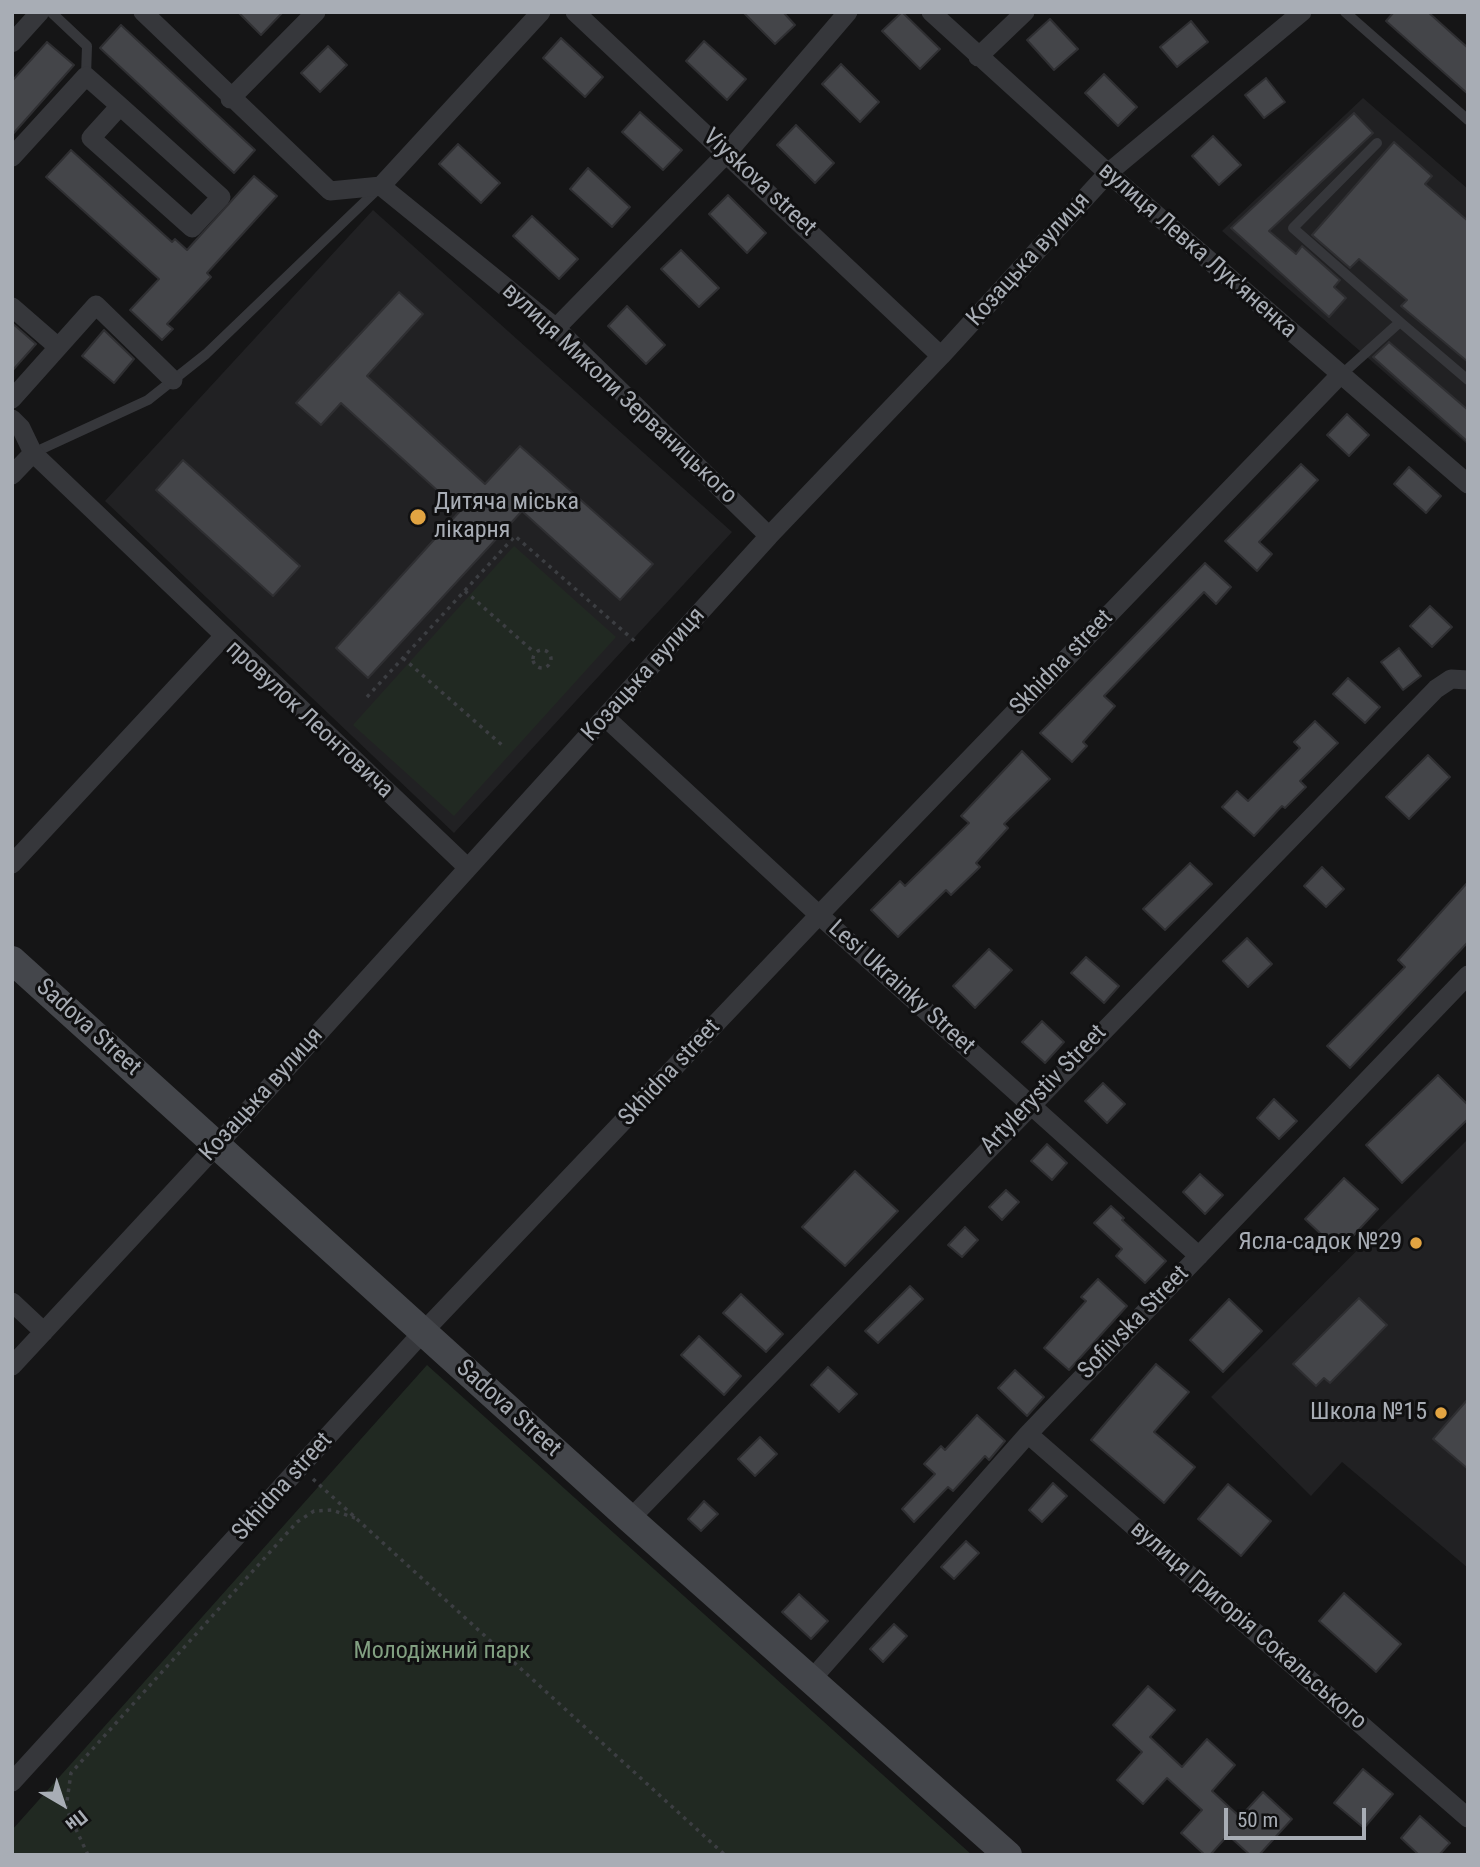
<!DOCTYPE html>
<html>
<head>
<meta charset="utf-8">
<style>
  body { margin:0 }
  #map { position:relative; width:1480px; height:1867px; overflow:hidden; background:#151516; font-family:"Roboto Condensed",sans-serif }
  canvas { display:block }
  .frame { position:absolute; inset:0; border:14px solid #a8adb5; pointer-events:none }
  .north { position:absolute; left:28px; top:1769px; width:70px; height:70px; -webkit-text-stroke:5px #101011; paint-order:stroke; rotate:141deg; font-size:19px; font-weight:700; line-height:28px; text-align:center; color:#a8adb5 }
  .north::after { content:''; display:block; margin:auto; width:24px; height:32px; background:#a8adb5; clip-path:polygon(50% 0,100% 100%,50% 72%,0 100%) }
  .scale { position:absolute; left:1224px; top:1808px; width:142px; height:32px; box-sizing:border-box; border:4px solid #a8adb5; border-top:0; padding-left:9px; font-size:21px; line-height:24px; white-space:nowrap; color:#a8adb5; -webkit-text-stroke:5px #101011; paint-order:stroke }
</style>
</head>
<body>
<div id="map">
<canvas width="1480" height="1867"></canvas>
<div class="frame"></div>
<div class="north">Пн</div>
<div class="scale">50 m</div>
</div>
<script>
const c = document.querySelector('canvas').getContext('2d');
c.lineJoin = 'round';
function fill(path, color) { c.fillStyle = color; c.fill(path, 'evenodd'); }
const toPath = rows => new Path2D(rows.map(r => 'M' + r).join(''));
function trace(path, color, width, dash) { c.strokeStyle = color; c.lineWidth = width; c.lineCap = dash ? 'butt' : 'round'; c.setLineDash(dash || []); c.stroke(path); }
function drawText(font, color, halo, rows, align = 'center') {
  c.font = font + ' "Roboto Condensed",sans-serif'; c.lineWidth = 6; c.setLineDash([]); c.textBaseline = 'middle'; c.strokeStyle = halo; c.fillStyle = color; for (const [text, x, y, turn = 0] of rows) {
    c.save(); c.translate(x, y); c.rotate((+turn || 0) * Math.PI / 180); c.textAlign = isNaN(turn) ? turn : align; if (halo) c.strokeText(text, 0, 0); c.fillText(text, 0, 0); c.restore();
  }
}
fill(toPath([
  [1363,98,1468,189,1468,445,1222,231],
  [373,210,732,532,454,833,105,501],
  [1468,1139,1468,1568,1342,1462,1311,1496,1211,1397]
]), '#212123');
fill(toPath([
  [514,546,616,637,454,816,353,725],
  [427,1365,972,1855,12,1855,12,1830]
]), '#212922');
const building = toPath([
  [238,12,283,12,261,35,238,12],
  [743,12,783,12,795,25,775,44,743,12],
  [902,12,940,49,920,69,882,31,902,12],
  [1394,12,1428,12,1468,48,1468,94,1386,21,1394,12],
  [1050,19,1078,49,1054,70,1027,40,1050,19],
  [1191,21,1208,42,1177,67,1160,47,1191,21],
  [121,25,255,150,234,173,100,48,121,25],
  [561,38,603,77,585,97,543,58,561,38],
  [704,41,746,79,727,100,686,61,704,41],
  [47,42,74,65,12,135,12,81,47,42],
  [328,46,347,65,320,92,301,73,328,46],
  [841,64,879,102,860,122,822,84,841,64],
  [1104,74,1137,107,1118,126,1085,93,1104,74],
  [1266,78,1285,102,1264,118,1245,95,1266,78],
  [640,112,682,150,663,170,622,132,640,112],
  [1354,113,1373,133,1269,231,1296,254,1302,246,1340,280,1334,287,1346,298,1329,317,1231,228,1354,113],
  [796,125,834,163,815,183,777,145,796,125],
  [1213,136,1241,165,1219,185,1192,156,1213,136],
  [1394,142,1432,176,1425,184,1468,221,1468,362,1401,306,1407,300,1359,259,1350,268,1312,235,1394,142],
  [458,144,500,183,481,203,439,164,458,144],
  [71,150,172,242,175,239,187,250,254,176,277,196,207,273,211,277,167,324,173,329,162,340,130,310,159,279,46,177,71,150],
  [588,168,630,207,612,227,570,189,588,168],
  [728,195,766,233,747,253,709,214,728,195],
  [532,216,578,259,559,279,513,236,532,216],
  [681,250,719,288,699,307,661,269,681,250],
  [399,292,423,314,367,376,485,484,520,446,653,564,620,600,522,511,368,678,336,648,460,511,341,403,321,425,296,403,399,292],
  [627,306,665,345,646,364,608,326,627,306],
  [12,323,36,344,12,371,12,323],
  [104,330,134,359,114,383,82,356,104,330],
  [1389,342,1468,410,1468,442,1373,357,1389,342],
  [1347,414,1369,435,1349,456,1327,435,1347,414],
  [183,460,300,566,273,596,156,490,183,460],
  [1301,464,1318,480,1259,542,1272,554,1257,571,1225,541,1301,464],
  [1409,467,1441,496,1426,513,1394,484,1409,467],
  [1205,563,1231,587,1216,604,1204,592,1104,696,1115,706,1083,742,1087,746,1072,762,1040,733,1205,563],
  [1430,606,1452,627,1432,647,1410,626,1430,606],
  [1399,648,1421,676,1403,690,1381,662,1399,648],
  [1348,678,1380,707,1365,723,1333,694,1348,678],
  [1315,721,1338,743,1300,781,1306,787,1285,808,1282,806,1254,836,1222,807,1237,791,1248,801,1300,748,1294,742,1315,721],
  [1022,751,1050,779,1004,824,1008,828,976,863,980,867,951,895,946,890,898,937,871,910,900,881,905,886,969,823,961,816,1022,751],
  [1428,755,1450,777,1409,819,1386,797,1428,755],
  [1190,863,1212,884,1165,930,1143,909,1190,863],
  [1322,867,1344,889,1326,907,1304,886,1322,867],
  [1468,882,1468,942,1350,1068,1327,1046,1405,967,1398,960,1468,882],
  [1247,938,1272,964,1248,987,1223,961,1247,938],
  [989,949,1012,970,975,1008,953,986,989,949],
  [1086,957,1119,986,1104,1003,1071,973,1086,957],
  [1042,1021,1064,1042,1045,1063,1022,1042,1042,1021],
  [1438,1075,1468,1105,1468,1119,1402,1183,1366,1145,1438,1075],
  [1103,1083,1125,1104,1107,1123,1085,1101,1103,1083],
  [1274,1099,1297,1121,1279,1139,1257,1118,1274,1099],
  [1047,1144,1067,1163,1052,1180,1031,1161,1047,1144],
  [855,1171,898,1211,845,1266,802,1227,855,1171],
  [1200,1174,1223,1195,1205,1214,1183,1192,1200,1174],
  [1344,1178,1378,1209,1339,1251,1305,1219,1344,1178],
  [1006,1190,1019,1202,1002,1220,989,1207,1006,1190],
  [1111,1206,1124,1218,1122,1220,1166,1261,1145,1283,1116,1256,1122,1249,1094,1223,1111,1206],
  [965,1227,978,1240,962,1257,948,1245,965,1227],
  [1098,1279,1127,1306,1069,1370,1044,1348,1086,1301,1081,1297,1098,1279],
  [910,1286,923,1299,878,1343,865,1331,910,1286],
  [741,1294,783,1334,766,1352,723,1313,741,1294],
  [1359,1298,1387,1325,1330,1383,1324,1378,1316,1386,1293,1364,1359,1298],
  [1229,1299,1262,1331,1223,1372,1190,1340,1229,1299],
  [699,1336,741,1376,724,1395,681,1355,699,1336],
  [1156,1364,1189,1392,1154,1432,1195,1467,1164,1503,1091,1440,1156,1364],
  [828,1367,857,1394,839,1412,811,1385,828,1367],
  [1015,1370,1044,1397,1027,1416,998,1388,1015,1370],
  [1468,1399,1468,1469,1433,1439,1468,1399],
  [977,1415,1005,1441,989,1460,985,1456,953,1491,948,1487,914,1522,902,1509,935,1474,924,1464,941,1446,945,1450,977,1415],
  [760,1437,777,1454,755,1476,738,1459,760,1437],
  [1053,1483,1067,1496,1042,1522,1029,1510,1053,1483],
  [1228,1484,1271,1521,1241,1556,1198,1519,1228,1484],
  [704,1501,718,1514,701,1531,688,1519,704,1501],
  [966,1541,979,1553,954,1579,941,1567,966,1541],
  [1344,1593,1401,1644,1376,1672,1319,1621,1344,1593],
  [799,1594,828,1621,811,1639,782,1612,799,1594],
  [894,1624,907,1636,883,1662,870,1649,894,1624],
  [1148,1686,1175,1710,1150,1737,1182,1767,1207,1739,1235,1765,1212,1791,1240,1817,1263,1792,1292,1819,1259,1855,1250,1855,1228,1835,1210,1855,1205,1855,1181,1833,1202,1810,1167,1778,1143,1804,1117,1780,1142,1752,1113,1725,1148,1686],
  [1363,1769,1393,1794,1364,1828,1334,1803,1363,1769],
  [1420,1816,1450,1843,1439,1855,1419,1855,1401,1838,1420,1816]
]);
fill(building, '#444549');
trace(building, '#2f2f32', 2);
trace(toPath([
  [465,591,535,653],
  '533 659a9 9 0 1 1 18 0a9 9 0 1 1-18 0Z',
  [403,658,503,746],
  [367,697,515,536,638,644],
  [313,1479,725,1855],
  [88,1855,66,1808,71,1773,297,1522,314,1511,332,1510,355,1518]
]), '#3c3e42', 3.5, [3.5, 5]);
trace(toPath([
  [51,12,87,46,86,76],
  [1345,12,1468,120],
  [1400,322,1468,380],
  [1341,375,1400,322,1293,228,1377,143],
  [33,453,148,400,206,354,379,188]
]), '#36373b', 10);
trace(toPath([
  [143,12,330,191,381,186,556,328,769,536],
  [575,12,941,356],
  [931,12,1108,173,1468,484],
  [12,43,40,12],
  [978,57,1025,12],
  [230,99,316,12],
  [12,157,86,76,120,106,221,197,192,228,91,138,120,106],
  [381,186,541,12],
  [12,307,58,347],
  [556,328,727,153,848,12],
  [12,399,96,305,173,380],
  [12,419,21,428,33,453,467,867],
  [12,475,33,453],
  [606,718,819,915,1199,1256],
  [12,864,224,636],
  [12,1302,44,1332],
  [12,1366,217,1145,769,536,941,356,1108,173,1302,12],
  [1028,1434,1468,1818],
  [630,1519,1436,689,1451,679,1468,680],
  [810,1681,1028,1434,1468,975],
  [12,1782,423,1332,819,915,1340,375]
]), '#36373b', 19);
trace(toPath([
  [12,960,630,1519,1008,1855]
]), '#44464b', 28);
for (const [x, y, r, color] of [
  [418,517,9,"#e2a442"],
  [1416,1243,7,"#e2a442"],
  [1441,1413,7,"#e2a442"]
]) { const dot = new Path2D(); dot.arc(x, y, r, 0, 2 * Math.PI); c.fillStyle = color; c.fill(dot); trace(dot, '#101011', 2.5); }
drawText('24px', '#a8adb5', '#101011', [
  ["Viyskova street",759,183,43],
  ["вулиця Левка Лук'яненка",1197,251,41],
  ["Козацька вулиця",1029,260,-48],
  ["вулиця Миколи Зерваницького",619,394,43],
  ["Skhidna street",1062,663,-46],
  ["Козацька вулиця",644,675,-48],
  ["провулок Леонтовича",309,720,43],
  ["Lesi Ukrainky Street",901,988,42],
  ["Sadova Street",88,1028,42],
  ["Skhidna street",670,1073,-47],
  ["Artylerystiv Street",1044,1090,-46],
  ["Козацька вулиця",262,1095,-48],
  ["Sofiivska Street",1134,1323,-46],
  ["Sadova Street",508,1409,42],
  ["Skhidna street",283,1487,-48],
  ["вулиця Григорія Сокальського",1248,1626,41]
]);
drawText('24px', '#a8adb5', '#101011', [
  ["Дитяча міська",434,503,"left"],
  ["лікарня",434,531,"left"],
  ["Ясла-садок №29",1402,1243],
  ["Школа №15",1427,1413]
], 'right');
drawText('24px', '#819f81', '#101011', [
  ["Молодіжний парк",442,1652]
]);
</script>
</body>
</html>
